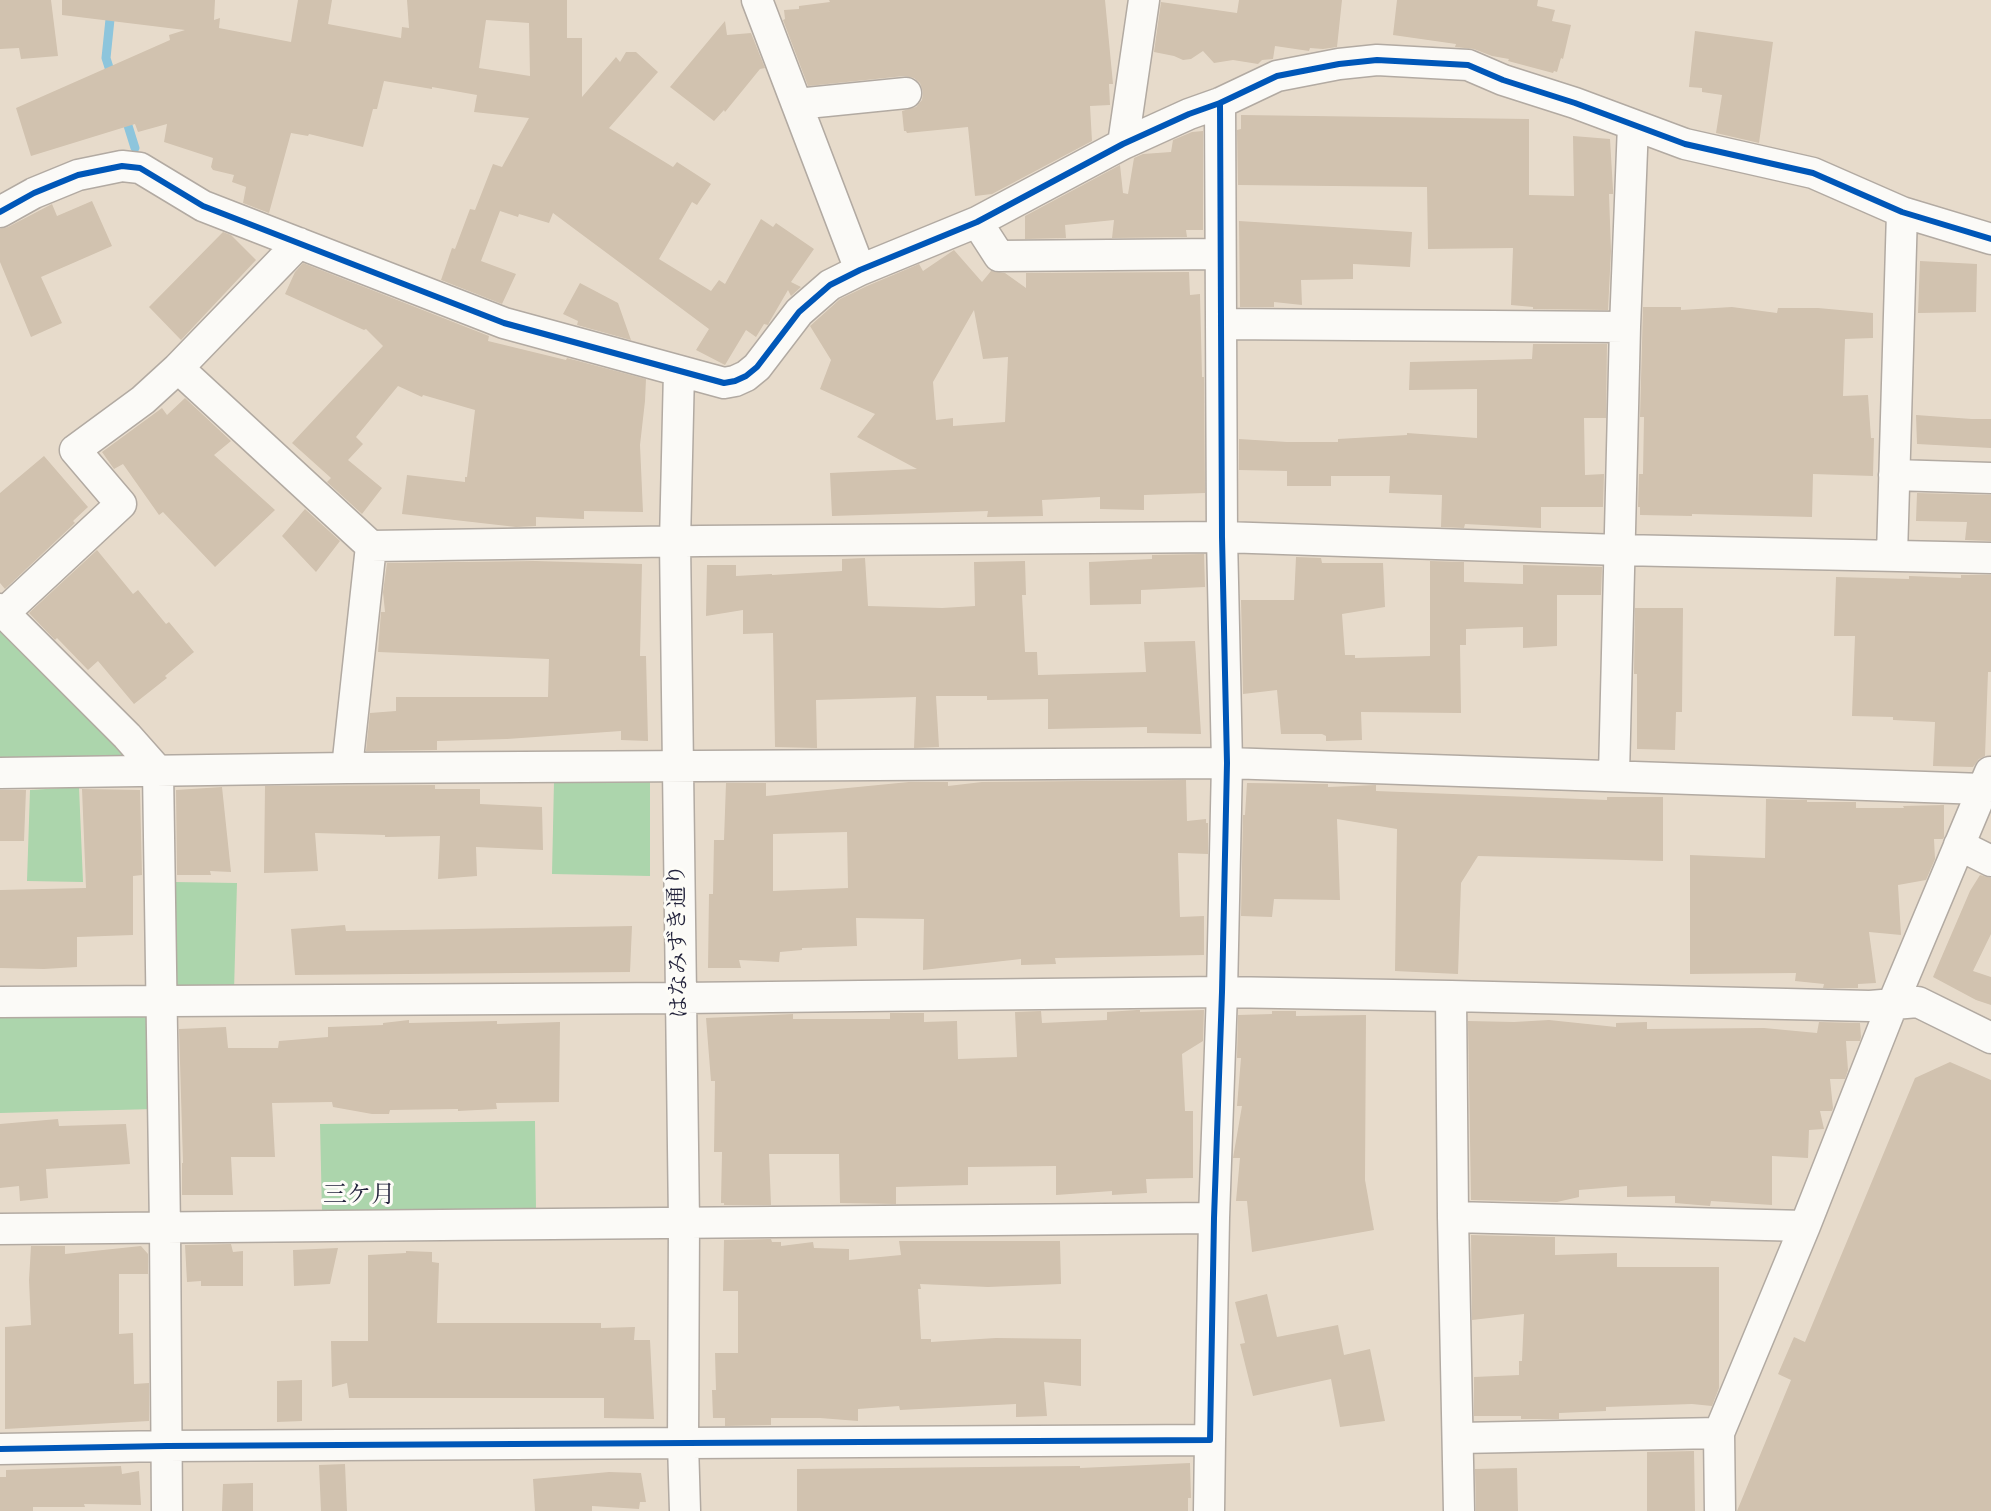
<!DOCTYPE html>
<html>
<head>
<meta charset="utf-8">
<style>
  body { margin:0 }
  canvas { display:block; background:#e7dbcb }
</style>
</head>
<body>
<canvas width="1991" height="1511"></canvas>
<script>
const c = document.querySelector('canvas').getContext('2d');
c.lineJoin = 'round';
function fill(path, color) { c.fillStyle = color; c.fill(path, 'evenodd'); }
const toPath = rows => new Path2D(rows.map(r => 'M' + r).join(''));
function trace(path, color, width, dash) { c.strokeStyle = color; c.lineWidth = width; c.lineCap = dash ? 'butt' : 'round'; c.setLineDash(dash || []); c.stroke(path); }
function drawText(font, color, halo, rows, align = 'center') {
  c.font = font + ' "IM FELL DW Pica","Noto Serif JP",serif'; c.lineWidth = 6; c.setLineDash([]); c.textBaseline = 'middle'; c.strokeStyle = halo; c.fillStyle = color; for (const [text, x, y, turn = 0] of rows) {
    c.save(); c.translate(x, y); c.rotate((+turn || 0) * Math.PI / 180); c.textAlign = isNaN(turn) ? turn : align; if (halo) c.strokeText(text, 0, 0); c.fillText(text, 0, 0); c.restore();
  }
}
fill(toPath([
  [0,624,135,764,0,762],
  [554,781,650,781,650,876,552,874],
  [79,787,83,882,27,881,30,790],
  [174,882,237,883,234,991,168,992],
  [155,1010,155,1109,0,1113,0,1013],
  [535,1121,536,1210,322,1213,320,1124]
]), '#acd5ac');
trace(toPath([
  [112,0,106,58,112,77],
  [125,116,135,148]
]), '#8dc5dc', 9);
fill(toPath([
  [0,0,51,0,58,56,21,59,19,48,0,49],
  [62,0,215,0,214,20,220,18,219,28,291,42,298,0,332,0,328,24,401,38,402,27,409,28,407,0,567,0,567,38,582,38,582,97,616,57,620,62,626,52,636,52,658,72,609,128,673,167,677,162,711,184,697,205,692,202,659,259,711,291,719,280,725,284,761,219,773,227,776,223,814,249,791,282,801,287,791,296,788,290,770,321,768,325,764,324,756,337,746,330,725,365,696,350,709,329,553,213,549,223,519,214,518,217,500,211,481,261,516,274,502,304,441,280,452,248,455,249,470,209,475,210,493,164,502,167,529,118,474,112,477,95,432,87,432,89,384,81,377,109,373,109,363,147,309,134,308,136,291,133,269,213,243,203,246,187,232,182,234,175,213,170,211,167,213,158,164,142,167,124,138,132,135,124,31,156,16,108,170,40,169,35,185,30,62,15],
  [486,20,529,23,530,76,479,68],
  [829,0,1105,0,1113,84,1109,84,1110,105,1090,106,1092,141,992,194,975,196,968,127,907,133,906,131,904,131,902,111,916,107,922,100,923,92,920,83,914,78,904,76,808,86,783,20,785,19,784,10,799,9,799,6,830,2],
  [1239,0,1342,0,1337,47,1323,49,1310,48,1309,51,1275,46,1273,59,1262,60,1258,64,1233,60,1214,63,1203,51,1191,59,1183,60,1174,56,1154,52,1161,2,1237,13],
  [1397,0,1538,0,1537,6,1555,10,1552,21,1571,25,1563,59,1561,58,1557,72,1554,71,1553,73,1508,61,1509,59,1492,56,1474,49,1455,47,1456,44,1393,35],
  [725,21,727,35,751,33,765,68,760,69,725,112,724,110,714,121,670,87],
  [1695,31,1773,42,1759,143,1716,133,1722,95,1702,92,1702,88,1689,87],
  [1241,115,1529,119,1529,195,1574,196,1573,136,1610,139,1613,190,1613,194,1609,194,1611,251,1608,310,1533,309,1533,307,1511,305,1513,248,1428,249,1427,187,1238,185,1237,130,1241,129],
  [1203,131,1203,230,1186,230,1187,237,1112,238,1114,220,1065,225,1066,238,1025,239,1025,216,1120,165,1123,193,1128,194,1134,158,1143,154,1171,152,1173,140,1192,132],
  [92,201,112,246,41,277,62,323,31,337,0,262,0,229,8,227,52,204,57,216],
  [1239,221,1412,232,1410,267,1353,264,1353,279,1301,280,1302,305,1274,302,1274,307,1240,307],
  [223,232,231,235,256,260,181,340,149,307],
  [954,250,982,282,991,271,1005,273,1026,288,1026,273,1189,272,1190,295,1200,294,1202,377,1204,377,1205,493,1144,495,1144,510,1100,509,1100,497,1042,500,1043,516,987,517,988,511,832,516,830,473,917,469,857,437,875,414,820,389,831,360,810,326,840,299,867,286,919,264,923,271],
  [974,310,983,359,1008,357,1005,422,953,426,953,418,936,420,933,382],
  [1920,261,1977,264,1976,312,1918,313],
  [303,263,489,336,488,341,566,360,567,358,646,379,645,401,640,445,643,512,584,511,584,519,536,517,536,526,516,527,402,514,407,475,465,482,465,477,467,477,475,410,423,395,422,397,398,386,356,437,363,444,348,460,382,488,362,514,327,482,331,478,292,443,383,346,366,329,364,330,285,294,295,272],
  [580,283,618,303,631,340,577,325,578,321,563,314],
  [1643,307,1681,307,1681,310,1732,307,1777,313,1778,308,1818,308,1873,313,1873,338,1845,339,1843,396,1868,395,1871,438,1874,438,1873,476,1813,474,1812,517,1692,514,1692,516,1640,515,1640,507,1638,507,1639,474,1643,474,1644,417,1640,417],
  [1533,344,1607,344,1606,418,1584,418,1585,475,1604,474,1603,507,1541,507,1541,528,1465,524,1464,528,1441,527,1442,495,1389,493,1390,476,1331,476,1331,486,1287,486,1287,471,1239,470,1239,439,1287,442,1338,442,1338,439,1407,435,1407,433,1477,438,1477,389,1409,390,1410,362,1532,359],
  [185,398,231,441,214,455,275,510,215,567,163,512,159,515,123,464,114,469,102,452,162,408,167,415],
  [1916,415,1972,419,1991,419,1991,448,1917,444],
  [44,456,88,507,73,521,75,523,5,589,0,583,0,493],
  [1917,493,1991,495,1991,541,1965,540,1967,522,1916,521],
  [305,509,340,541,316,572,282,536],
  [97,550,133,594,138,590,166,624,169,622,194,652,165,676,167,678,134,704,98,661,88,670,57,638,55,640,29,613],
  [1204,554,1205,587,1141,590,1141,604,1090,605,1089,562,1152,559,1152,555],
  [1296,557,1321,558,1322,563,1383,563,1385,607,1342,614,1345,655,1355,655,1355,658,1430,656,1430,561,1464,562,1464,582,1523,584,1523,565,1602,567,1601,595,1557,595,1557,646,1523,648,1523,627,1466,629,1466,645,1460,645,1461,713,1361,712,1362,740,1326,741,1326,736,1322,734,1281,734,1277,690,1243,694,1241,600,1294,600],
  [865,558,868,606,942,608,975,606,974,562,1025,561,1026,595,1022,595,1025,652,1037,652,1038,675,1146,672,1144,642,1195,641,1201,734,1147,733,1147,727,1048,729,1048,699,987,700,987,696,936,696,939,747,914,748,916,697,816,700,817,748,775,747,773,633,743,634,743,610,706,616,707,565,736,565,736,576,772,574,772,575,842,571,842,559],
  [535,561,642,564,640,656,646,656,648,741,621,740,621,731,507,739,437,741,437,750,366,751,370,713,396,711,396,697,548,697,549,659,378,652,381,612,385,612,383,592,387,563],
  [1961,575,1991,575,1991,672,1988,672,1985,756,1979,759,1973,767,1933,766,1935,722,1893,720,1893,717,1852,716,1855,636,1834,636,1836,577,1909,579,1909,576,1961,578],
  [1635,608,1683,608,1682,712,1676,712,1675,750,1637,749,1637,674,1634,674],
  [1186,780,1187,821,1206,819,1206,823,1208,823,1208,854,1178,853,1180,917,1204,916,1204,955,1055,958,1056,964,1021,965,1021,959,923,970,924,919,856,918,857,946,802,948,802,950,780,952,779,962,739,960,741,968,708,968,709,894,713,894,714,840,724,840,726,783,766,783,766,796,909,782,948,782,948,786,982,782],
  [847,832,848,888,773,891,773,834],
  [1247,783,1328,784,1328,787,1376,785,1376,791,1607,800,1607,797,1663,797,1663,861,1478,856,1461,883,1458,974,1395,971,1397,829,1337,819,1340,900,1274,899,1272,917,1241,916,1243,815,1245,815],
  [435,785,435,789,480,789,480,804,542,807,543,850,476,847,477,876,438,879,440,836,385,837,385,835,315,833,318,871,264,873,265,786],
  [222,787,231,872,210,871,211,875,177,875,176,790],
  [82,789,140,790,142,875,133,876,133,935,77,937,77,967,44,969,0,968,0,890,86,888],
  [0,790,26,790,24,841,0,841],
  [1766,799,1807,800,1807,802,1856,802,1856,808,1904,808,1903,806,1944,805,1944,837,1943,839,1934,839,1935,859,1926,880,1898,885,1901,935,1869,932,1876,983,1858,984,1858,988,1823,988,1824,984,1795,981,1796,973,1690,974,1690,855,1765,858],
  [1980,875,1991,878,1991,934,1973,971,1991,977,1991,1005,1976,1000,1933,977,1970,891],
  [345,925,346,931,632,926,630,972,295,975,291,929],
  [1137,1010,1140,1010,1140,1012,1204,1010,1203,1041,1182,1054,1185,1111,1193,1111,1193,1178,1146,1179,1147,1193,1112,1195,1112,1191,1056,1195,1056,1166,968,1167,968,1185,896,1187,896,1204,840,1203,839,1154,769,1154,771,1205,724,1205,724,1203,721,1203,722,1152,714,1152,715,1081,711,1081,706,1018,793,1014,793,1019,890,1019,890,1013,924,1013,924,1022,957,1021,958,1059,1017,1057,1015,1012,1041,1011,1042,1023,1107,1020,1107,1012],
  [1272,1011,1296,1011,1296,1016,1366,1015,1365,1180,1374,1230,1252,1252,1247,1201,1236,1201,1240,1158,1233,1158,1242,1106,1237,1106,1241,1058,1237,1058,1238,1015,1272,1014],
  [409,1020,409,1023,497,1021,497,1024,560,1022,559,1102,496,1103,497,1109,458,1111,458,1109,390,1110,389,1114,372,1114,333,1107,332,1102,272,1103,275,1157,231,1157,233,1195,182,1195,182,1163,183,1163,179,1029,226,1027,228,1048,278,1048,279,1041,328,1037,328,1027,383,1025,383,1023],
  [1549,1020,1616,1027,1616,1023,1647,1022,1647,1029,1764,1028,1817,1033,1819,1022,1860,1023,1861,1037,1860,1041,1846,1041,1848,1070,1845,1079,1830,1079,1833,1108,1832,1111,1820,1111,1824,1129,1809,1130,1808,1158,1772,1156,1772,1205,1711,1201,1710,1206,1675,1203,1675,1196,1627,1197,1627,1186,1579,1190,1579,1197,1557,1202,1471,1200,1468,1021,1514,1022],
  [1950,1062,1991,1080,1991,1511,1737,1511,1791,1380,1778,1374,1794,1337,1805,1342,1915,1078],
  [58,1119,59,1126,126,1124,130,1164,46,1169,48,1198,20,1201,19,1186,0,1188,0,1124],
  [1471,1235,1555,1237,1555,1255,1617,1253,1617,1267,1719,1267,1719,1388,1712,1406,1692,1404,1606,1407,1606,1411,1559,1413,1559,1419,1521,1419,1521,1416,1474,1416,1474,1377,1519,1375,1519,1361,1522,1361,1524,1314,1472,1320],
  [771,1239,772,1242,781,1242,781,1246,813,1242,814,1248,849,1249,849,1260,901,1255,899,1241,1060,1241,1061,1284,988,1287,920,1284,921,1289,918,1289,921,1339,931,1339,931,1342,996,1338,1081,1339,1081,1386,1044,1382,1047,1416,1016,1417,1016,1404,900,1410,899,1406,858,1409,858,1421,820,1418,771,1418,771,1425,725,1426,725,1418,713,1418,712,1390,716,1390,715,1353,738,1353,738,1291,723,1291,724,1240],
  [231,1244,233,1252,243,1251,243,1286,201,1286,201,1281,187,1282,185,1245],
  [31,1246,65,1246,65,1254,141,1246,148,1254,148,1274,119,1274,119,1334,133,1333,134,1384,149,1383,149,1421,5,1429,5,1327,31,1325,29,1280],
  [338,1248,330,1284,294,1286,293,1250],
  [406,1251,432,1252,432,1262,439,1263,437,1323,601,1323,601,1328,635,1327,634,1340,650,1340,654,1419,604,1418,604,1398,349,1398,347,1383,332,1387,331,1341,368,1341,368,1255,406,1253],
  [1267,1294,1277,1337,1338,1325,1344,1355,1370,1349,1385,1421,1340,1427,1331,1379,1253,1396,1240,1344,1245,1343,1235,1302],
  [302,1380,302,1421,277,1422,277,1381],
  [1694,1451,1695,1511,1647,1511,1647,1452],
  [1190,1463,1191,1498,1188,1498,1188,1511,797,1511,797,1469,1080,1466,1080,1468],
  [345,1464,347,1511,321,1511,319,1465],
  [121,1466,122,1474,139,1471,141,1505,84,1504,85,1507,33,1507,33,1511,0,1511,0,1477,6,1477,6,1470],
  [1517,1468,1518,1511,1476,1511,1475,1469],
  [609,1472,641,1473,646,1502,640,1502,639,1509,592,1506,592,1511,535,1511,533,1479],
  [253,1483,253,1511,222,1511,223,1484]
]), '#d1c2af');
const minor = toPath([
  [757,0,860,270],
  [797,104,906,93],
  [1123,144,1144,0],
  [0,212,34,193,78,175,122,166,140,168,203,206,504,323,724,383,735,381,746,376,757,367,799,312,830,285,860,270,977,222,1123,144,1189,114,1220,103,1277,76,1339,64,1377,60,1468,65,1503,80,1575,103,1685,144,1813,173,1902,212,1991,239],
  [977,222,999,256,1220,254],
  [299,243,178,368,371,546,701,541,1222,537,1620,550,1991,558],
  [1222,324,1625,327],
  [679,371,675,542,684,1222,683,1443,685,1511],
  [1894,475,1991,478],
  [1892,555,1902,212],
  [0,609,127,736,158,771,165,1228,167,1511],
  [4,613,121,504,75,450,143,400,178,368],
  [347,768,371,546],
  [0,773,347,768,1227,763,1983,789],
  [1614,775,1625,327,1633,125],
  [1959,845,1991,861],
  [1451,996,1453,1217,1805,1226],
  [0,1002,680,998,1222,992,1451,996,1870,1006,1918,1002,1991,1038],
  [1453,1217,1459,1511],
  [0,1229,1214,1218],
  [1459,1438,1719,1433],
  [0,1449,167,1446,1210,1440,1214,1218,1222,992,1227,763,1222,537,1220,103],
  [1209,1511,1210,1440],
  [1720,1511,1719,1433,1805,1226,1893,1003,1990,772]
]);
trace(minor, '#b2aaa2', 33);
trace(minor, '#fbfaf7', 30);
trace(toPath([
  [0,212,34,193,78,175,122,166,140,168,203,206,504,323,724,383,735,381,746,376,757,367,799,312,830,285,860,270,977,222,1123,144,1189,114,1220,103,1277,76,1339,64,1377,60,1468,65,1503,80,1575,103,1685,144,1813,173,1902,212,1991,239],
  [0,1449,167,1446,1210,1440,1214,1218,1222,992,1227,763,1222,537,1220,103]
]), '#0057b8', 6);
drawText('22px', '#22223b', '#fdfcf7', [
  ["はなみずき通り",680,941,-91]
]);
drawText('24px', '#22223b', '#fdfcf7', [
  ["三ケ月",359,1197]
]);
</script>
</body>
</html>
